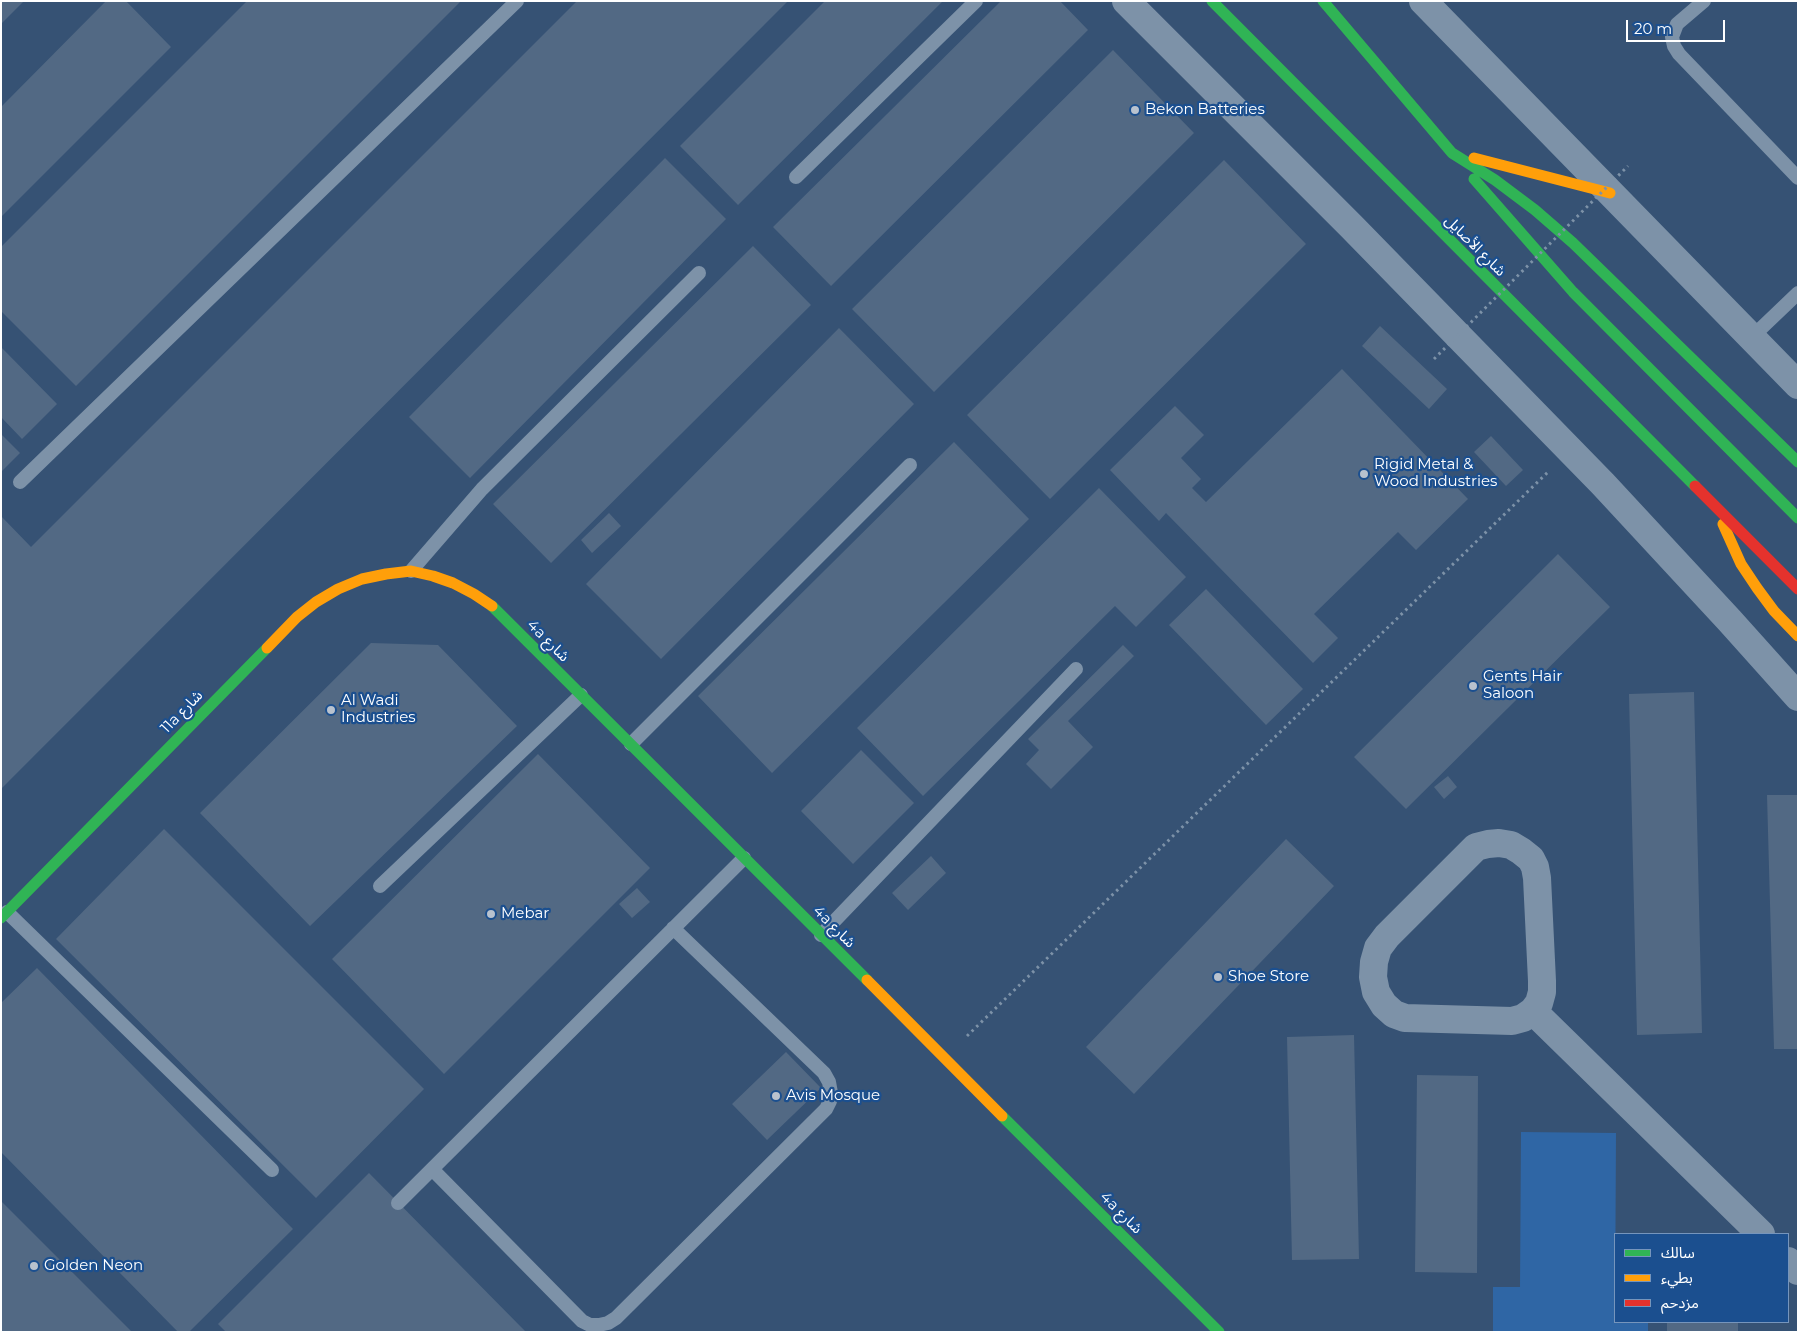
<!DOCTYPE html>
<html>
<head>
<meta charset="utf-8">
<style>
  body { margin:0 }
  #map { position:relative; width:1799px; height:1333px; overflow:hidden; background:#365274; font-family:Montserrat,"Noto Sans Arabic",sans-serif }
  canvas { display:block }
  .frame { position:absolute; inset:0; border:2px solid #fff; pointer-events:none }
  .legend { position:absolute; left:1614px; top:1233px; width:175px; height:90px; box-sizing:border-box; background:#1b4f8f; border:1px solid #7695bc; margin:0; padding:6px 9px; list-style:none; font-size:15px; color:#fff }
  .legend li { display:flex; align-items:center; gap:10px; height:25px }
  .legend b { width:25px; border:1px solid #7695bc }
  .scale { position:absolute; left:1626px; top:20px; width:99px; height:22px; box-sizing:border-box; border:2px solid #fff; border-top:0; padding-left:6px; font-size:15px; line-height:18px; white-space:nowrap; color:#fff; -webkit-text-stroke:4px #1b4f8f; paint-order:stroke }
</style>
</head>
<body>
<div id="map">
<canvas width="1799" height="1333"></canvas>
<div class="frame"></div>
<ul class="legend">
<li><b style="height:6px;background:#30b455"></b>سالك</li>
<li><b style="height:6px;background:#ff9f0a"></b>بطيء</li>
<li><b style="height:6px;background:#e5322d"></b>مزدحم</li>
</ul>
<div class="scale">20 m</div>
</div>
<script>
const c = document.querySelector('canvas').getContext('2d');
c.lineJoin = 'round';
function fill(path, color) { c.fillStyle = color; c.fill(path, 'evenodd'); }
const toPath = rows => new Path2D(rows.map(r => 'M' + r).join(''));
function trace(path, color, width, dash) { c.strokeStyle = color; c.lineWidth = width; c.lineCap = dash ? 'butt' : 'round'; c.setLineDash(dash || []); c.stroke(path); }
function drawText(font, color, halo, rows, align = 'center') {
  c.font = font + ' Montserrat,"Noto Sans Arabic",sans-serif'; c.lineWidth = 4.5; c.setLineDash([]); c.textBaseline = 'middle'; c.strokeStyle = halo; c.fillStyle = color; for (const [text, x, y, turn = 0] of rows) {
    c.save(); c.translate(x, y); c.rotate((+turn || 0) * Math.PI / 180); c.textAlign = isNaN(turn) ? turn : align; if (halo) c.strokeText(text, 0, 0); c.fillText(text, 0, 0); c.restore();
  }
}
fill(toPath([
  [1521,1132,1616,1133,1615,1322,1648,1322,1648,1332,1493,1332,1493,1287,1520,1287]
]), '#2f66a5');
fill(toPath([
  [1,1,24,1,1,24],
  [106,1,126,1,171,47,1,217,1,107],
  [247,1,461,1,76,386,1,311,1,247],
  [577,1,788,1,1,789,1,516,31,547],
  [825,1,943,1,738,205,680,146],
  [1001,1,1060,1,1088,30,831,286,773,227],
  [1113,50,1194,133,934,392,852,309],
  [665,158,726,219,470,478,409,417],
  [1224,160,1306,244,1050,499,967,415],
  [753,246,811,305,551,563,493,504],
  [1380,326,1447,389,1429,409,1362,346],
  [839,328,914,404,661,659,586,584],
  [1,347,57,404,22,439,1,417],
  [1342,369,1468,499,1416,550,1398,532,1314,614,1338,638,1313,663,1166,513,1159,521,1110,470,1175,406,1204,435,1181,458,1201,479,1192,488,1206,502],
  [1,434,20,453,1,472],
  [1491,436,1523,470,1506,486,1474,452],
  [954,442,1029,519,772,773,698,696],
  [1099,488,1186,577,1136,627,1115,606,923,796,857,728],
  [609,513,621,526,592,553,581,540],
  [1558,554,1610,607,1406,809,1354,757],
  [1206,589,1303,689,1266,725,1169,625],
  [371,643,438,645,517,726,310,926,200,813],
  [1123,645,1134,656,1068,721,1093,747,1051,789,1026,764,1039,750,1028,739],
  [1694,692,1702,1033,1637,1035,1629,694],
  [861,750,914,803,853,864,801,811],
  [538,754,650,868,444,1074,332,959],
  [1448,776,1457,787,1444,799,1434,787],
  [1767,795,1798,795,1798,1049,1774,1049],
  [164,829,424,1089,316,1198,56,939],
  [1286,839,1334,886,1134,1094,1086,1047],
  [931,856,946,873,908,910,892,893],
  [637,888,650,902,632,918,619,904],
  [37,968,293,1229,189,1332,178,1332,1,1152,1,1003],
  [1354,1035,1359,1259,1292,1260,1287,1037],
  [786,1052,821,1088,767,1140,732,1104],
  [1417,1075,1478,1076,1477,1273,1415,1272],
  [369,1173,526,1332,226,1332,218,1324],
  [1,1201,132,1332,1,1332],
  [1667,1322,1738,1322,1738,1332,1667,1332]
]), '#526984');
trace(toPath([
  [967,1036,1549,471]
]), '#7d92a8', 3, [2.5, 4]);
trace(toPath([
  [1704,1,1677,24,1672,37,1674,46,1679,54,1798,178],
  [796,177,976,1],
  [1752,337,1798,293],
  [20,482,517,1],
  [411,571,482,489,699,273],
  [631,744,910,465],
  [380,886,581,695],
  [7,912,272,1170],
  [821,935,1076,669],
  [432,1169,582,1321,590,1325,599,1325,608,1323,616,1318,826,1109,830,1101,831,1093,829,1082,824,1073,673,928],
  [398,1203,744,858]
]), '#7d92a8', 14);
trace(toPath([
  [1126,1,1352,227,1603,484,1730,621,1798,697],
  [1423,1,1798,385],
  [1499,843,1511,845,1521,851,1531,859,1535,867,1537,878,1542,981,1542,992,1539,1003,1533,1011,1523,1018,1512,1021,1405,1018,1394,1014,1384,1005,1376,992,1373,977,1374,962,1378,948,1387,936,1476,847,1488,844,1499,843],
  [1533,1011,1761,1234],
  [1788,1261,1798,1271]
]), '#7d92a8', 28);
trace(toPath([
  [1212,1,1695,486],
  [1323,1,1452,153,1495,180,1535,210,1573,243,1798,462],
  [1474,179,1573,292,1798,518],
  [492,606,867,980],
  [1,918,267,648],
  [1002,1116,1219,1332]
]), '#30b455', 11);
trace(toPath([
  [1474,158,1610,193],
  [1723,524,1741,564,1757,588,1774,611,1798,636],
  [267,648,297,617,316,602,338,589,362,579,386,574,411,571,433,576,453,583,474,594,492,606],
  [867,980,1002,1116]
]), '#ff9f0a', 11);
trace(toPath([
  [1695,486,1798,589]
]), '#e5322d', 11);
trace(toPath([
  [1434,359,1628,166]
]), '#7d92a8', 3, [2.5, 4]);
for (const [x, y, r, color] of [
  [1135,110,5,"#b9c2ce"],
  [1364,474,5,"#b9c2ce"],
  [1473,686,5,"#b9c2ce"],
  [331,710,5,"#b9c2ce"],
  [491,914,5,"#b9c2ce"],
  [1218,977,5,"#b9c2ce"],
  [776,1096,5,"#b9c2ce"],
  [34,1266,5,"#b9c2ce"]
]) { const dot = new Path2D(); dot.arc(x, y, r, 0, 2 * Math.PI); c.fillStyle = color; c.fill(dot); trace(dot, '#1b4f8f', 2); }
drawText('15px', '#fff', '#1b4f8f', [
  ["Bekon Batteries",1145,110],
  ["Rigid Metal &",1374,465],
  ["Wood Industries",1374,482],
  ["Gents Hair",1483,677],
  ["Saloon",1483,694],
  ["Al Wadi",341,701],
  ["Industries",341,718],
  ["Mebar",501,914],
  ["Shoe Store",1228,977],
  ["Avis Mosque",786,1096],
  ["Golden Neon",44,1266]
], 'left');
drawText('15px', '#fff', '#1b4f8f', [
  ["شارع الأصايل",1475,246,45],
  ["4a شارع",548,641,45],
  ["11a شارع",182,712,-46],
  ["4a شارع",834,927,45],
  ["4a شارع",1121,1213,45]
]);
</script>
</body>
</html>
